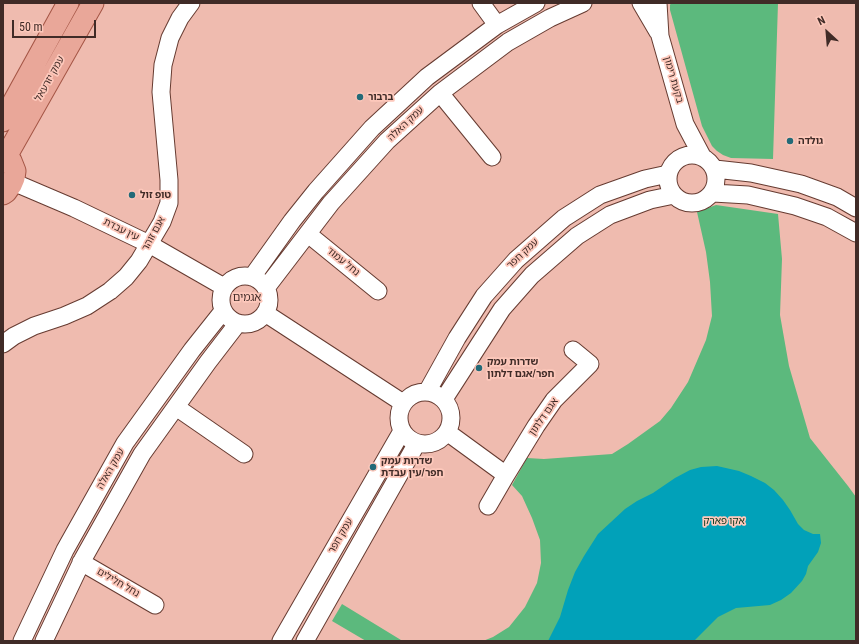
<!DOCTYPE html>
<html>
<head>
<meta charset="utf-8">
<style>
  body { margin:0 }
  #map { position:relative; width:859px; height:644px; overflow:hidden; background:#efbbaf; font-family:"Roboto Condensed",sans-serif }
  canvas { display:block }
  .frame { position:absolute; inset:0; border:4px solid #402b27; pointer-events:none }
  .north { position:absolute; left:807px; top:12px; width:40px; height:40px; -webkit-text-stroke:3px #fdc8bb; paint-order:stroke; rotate:334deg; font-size:11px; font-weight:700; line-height:16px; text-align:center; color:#402b27 }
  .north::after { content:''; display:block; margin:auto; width:14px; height:18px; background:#402b27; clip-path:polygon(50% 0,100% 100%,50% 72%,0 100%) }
  .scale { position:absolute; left:12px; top:20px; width:84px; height:18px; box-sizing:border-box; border:2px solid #402b27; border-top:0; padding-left:5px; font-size:12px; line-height:14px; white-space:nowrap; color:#402b27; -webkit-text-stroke:3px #fdc8bb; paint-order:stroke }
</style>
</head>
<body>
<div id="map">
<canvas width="859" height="644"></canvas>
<div class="frame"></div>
<div class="north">N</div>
<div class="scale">50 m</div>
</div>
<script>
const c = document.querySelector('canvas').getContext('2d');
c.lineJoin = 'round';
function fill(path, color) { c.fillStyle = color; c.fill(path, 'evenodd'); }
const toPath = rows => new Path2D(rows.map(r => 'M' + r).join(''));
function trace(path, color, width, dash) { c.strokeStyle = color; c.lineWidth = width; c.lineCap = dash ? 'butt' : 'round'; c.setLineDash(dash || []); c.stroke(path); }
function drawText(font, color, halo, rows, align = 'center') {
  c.font = font + ' "Roboto Condensed","Noto Sans Hebrew",sans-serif'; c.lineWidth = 3.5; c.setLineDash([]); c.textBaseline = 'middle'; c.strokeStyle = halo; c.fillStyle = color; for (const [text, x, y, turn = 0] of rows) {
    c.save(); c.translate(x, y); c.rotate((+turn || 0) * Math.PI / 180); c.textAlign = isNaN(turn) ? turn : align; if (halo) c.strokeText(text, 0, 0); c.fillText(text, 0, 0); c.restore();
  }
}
fill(toPath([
  [671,3,778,3,773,159,731,158,723,155,717,151,712,146,702,126,670,10,670,5],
  [716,205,778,214,782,259,780,315,789,366,810,438,848,486,856,497,856,641,483,641,493,637,509,627,525,607,537,583,541,563,540,540,532,518,522,496,512,485,527,458,544,459,612,454,628,444,660,421,671,408,688,382,706,340,712,316,710,282,706,252,697,212],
  [342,604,401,640,405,641,366,641,332,621]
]), '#5cb97d');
fill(toPath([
  [717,466,739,471,751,476,765,483,774,490,783,500,790,510,798,524,804,530,813,534,820,534,821,543,818,552,808,566,806,574,802,581,791,593,781,600,770,605,736,608,718,617,694,641,548,641,560,617,568,590,575,572,584,556,598,534,611,522,625,509,637,501,653,493,675,478,690,470,701,467]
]), '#01a1b9');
const minor = toPath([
  [481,3,497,25],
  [641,3,658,32],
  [658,3,660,36,685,124,702,156],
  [440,93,492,157],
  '668 179a24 24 0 1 1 48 0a24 24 0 1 1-48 0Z',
  [715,169,751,173,801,184,837,197,856,208],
  [13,182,74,208,149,244,224,287],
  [713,193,748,195,795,206,827,217,856,233],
  [308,234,378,291],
  '221 300a24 24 0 1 1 48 0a24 24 0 1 1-48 0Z',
  [252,277,292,221,316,191,372,128,427,77,497,25,536,3],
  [266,288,331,203,387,141,440,93,508,42,550,18,583,3],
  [265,313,403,403],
  [3,344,14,336,34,326,64,316,87,306,110,291,126,277,139,261,162,222,169,203,169,180,161,92,163,65,170,38,180,18,191,3],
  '399 418a26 26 0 1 1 52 0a26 26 0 1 1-52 0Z',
  [427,392,457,338,484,296,516,260,564,218,600,195,645,179,668,174],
  [444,399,502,309,532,275,577,236,610,215,650,200,674,195],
  [176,407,244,454],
  [447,432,506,475],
  [488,506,506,475,536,426,554,400,590,364,573,350],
  [81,562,155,605],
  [22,641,65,550,125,443,192,350,223,311],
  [44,641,83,559,142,454,208,362,238,323],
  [281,641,402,431],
  [305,641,417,443]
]);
const major = toPath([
  [3,121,68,3],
  [3,152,7,155,11,161,15,171,14,178,11,185,6,192,3,194],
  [7,155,93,3]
]);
trace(minor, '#663b31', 19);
trace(major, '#a45545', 23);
trace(minor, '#fff', 17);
trace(major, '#e9a799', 21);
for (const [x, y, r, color] of [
  [360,97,4,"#236a78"],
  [790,141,4,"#236a78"],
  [132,195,4,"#236a78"],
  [479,368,4,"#236a78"],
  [373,467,4,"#236a78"]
]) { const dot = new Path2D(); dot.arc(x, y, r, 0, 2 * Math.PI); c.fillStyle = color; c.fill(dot); trace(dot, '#fdc8bb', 1.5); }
drawText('10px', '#402b27', '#fdc8bb', [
  ["עמק יזרעאל",50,79,-61],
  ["בקעת רימון",673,80,74],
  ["עמק האלה",406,124,-43],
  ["עין עבדת",121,230,26],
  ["אגם זוהר",154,234,-61],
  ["עמק חפר",523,254,-43],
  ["נחל עמוד",343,262,39],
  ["אגם דלתון",544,417,-55],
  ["עמק האלה",111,469,-60],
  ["עמק חפר",341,536,-60],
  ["נחל חלילים",118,583,30]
]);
drawText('bold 10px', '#402b27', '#fdc8bb', [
  ["ברבור",368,97],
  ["גולדה",798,141],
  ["טופ זול",140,195],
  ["שדרות עמק",487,362],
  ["חפר/אגם דלתון",487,374],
  ["שדרות עמק",381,461],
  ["חפר/עין עבדת",381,473]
], 'left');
drawText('10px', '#04341a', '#fdc8bb', [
  ["אקו פארק",724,521]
]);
drawText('11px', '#402b27', '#fdc8bb', [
  ["אגמים",247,298]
]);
</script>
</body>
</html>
